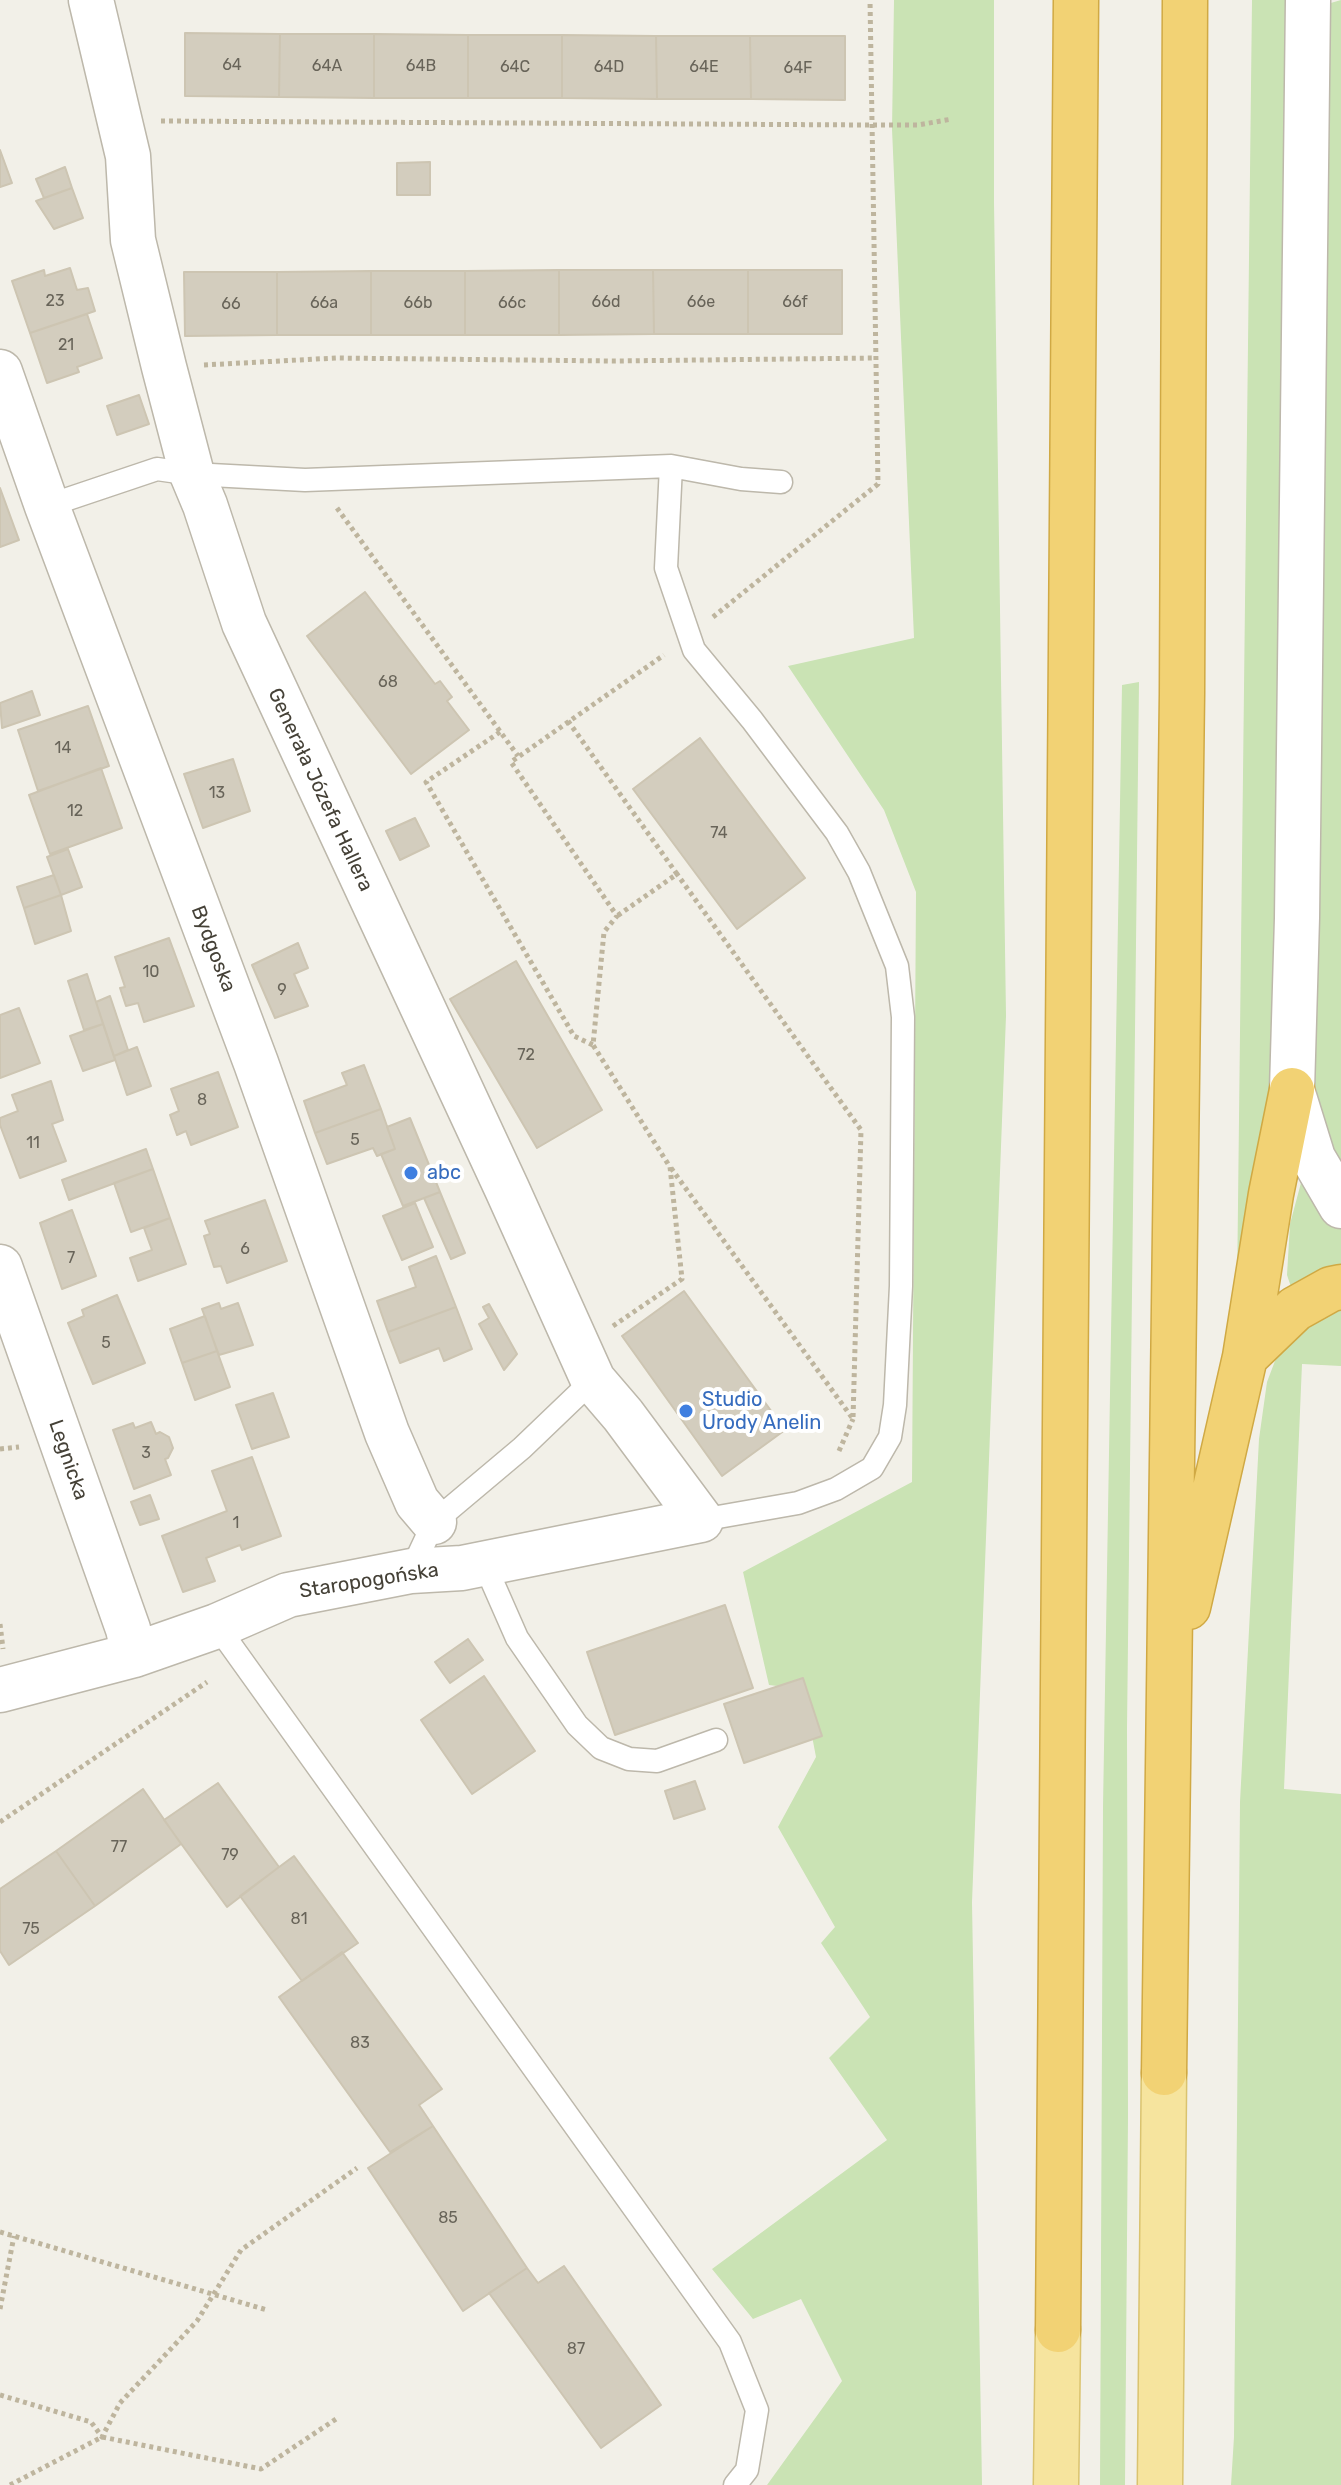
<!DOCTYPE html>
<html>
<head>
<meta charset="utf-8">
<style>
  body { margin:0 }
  canvas { display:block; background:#f2f0e8 }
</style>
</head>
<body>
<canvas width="1341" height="2485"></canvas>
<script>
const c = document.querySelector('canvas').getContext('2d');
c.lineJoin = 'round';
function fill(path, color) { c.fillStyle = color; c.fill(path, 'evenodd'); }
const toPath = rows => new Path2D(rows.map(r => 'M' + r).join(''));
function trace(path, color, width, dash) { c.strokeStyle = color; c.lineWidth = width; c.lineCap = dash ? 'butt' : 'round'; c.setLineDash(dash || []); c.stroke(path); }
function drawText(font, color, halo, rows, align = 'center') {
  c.font = font + ' Rubik,sans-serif'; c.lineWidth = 8; c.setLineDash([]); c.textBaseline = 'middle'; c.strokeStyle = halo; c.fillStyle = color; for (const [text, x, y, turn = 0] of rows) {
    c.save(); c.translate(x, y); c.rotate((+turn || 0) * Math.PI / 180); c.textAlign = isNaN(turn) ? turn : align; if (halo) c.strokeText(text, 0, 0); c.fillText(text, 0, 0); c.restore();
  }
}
fill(toPath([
  [894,0,994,0,994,202,1006,1016,972,1902,982,2485,767,2485,842,2381,801,2299,753,2319,712,2269,887,2140,829,2058,870,2017,821,1943,835,1927,778,1827,816,1757,803,1689,769,1685,743,1572,912,1482,916,892,884,810,788,666,914,638,892,129],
  [1252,0,1290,0,1273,1078,1237,1290],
  [1341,0,1341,1178,1311,1097,1324,5],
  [1139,682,1127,1728,1128,2117,1125,2485,1100,2485,1103,1806,1122,685],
  [1302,1179,1341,1229,1341,1268,1291,1287,1287,1275,1290,1224],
  [1341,1308,1341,1366,1302,1364,1284,1789,1341,1794,1341,2485,1231,2485,1234,2437,1240,1802,1259,1439,1267,1382,1278,1353,1304,1327]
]), '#cae3b4');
const building = toPath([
  [185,33,280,34,279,97,185,96,185,33],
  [280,34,374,34,374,98,279,97,280,34],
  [374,34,468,35,468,98,374,98,374,34],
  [468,35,562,35,562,98,468,98,468,35],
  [562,35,656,36,657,99,562,98,562,35],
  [656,36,750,36,751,99,657,99,656,36],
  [750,36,845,36,845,100,751,99,750,36],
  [0,150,12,183,0,187,0,150],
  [430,162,430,195,397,195,397,163,430,162],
  [65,167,72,188,44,198,36,179,65,167],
  [72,188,83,218,54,229,36,201,72,188],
  [70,268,77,290,88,288,95,311,30,333,12,281,44,270,45,276,70,268],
  [559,270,559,335,465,335,465,271,559,270],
  [559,270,653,270,654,334,559,335,559,270],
  [653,270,748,270,748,334,654,334,653,270],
  [748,270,842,270,842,334,748,334,748,270],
  [371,271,371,335,277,335,277,272,371,271],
  [371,271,465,271,465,335,371,335,371,271],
  [184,272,277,272,277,335,185,336,184,272],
  [87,314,102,358,77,367,79,372,47,383,30,333,87,314],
  [139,395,149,424,117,435,107,406,139,395],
  [0,488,19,540,0,547,0,488],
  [365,592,435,684,440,681,452,697,447,701,469,730,411,774,307,636,365,592],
  [32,691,40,715,2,728,0,703,32,691],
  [88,706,109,766,38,791,18,730,88,706],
  [700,738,805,878,737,929,633,789,700,738],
  [233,759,250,811,203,828,184,774,233,759],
  [101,768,122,828,50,854,29,795,101,768],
  [415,818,429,846,400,860,386,831,415,818],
  [68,849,82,887,61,895,47,857,68,849],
  [54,875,61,895,24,908,17,887,54,875],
  [61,895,71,931,35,944,24,908,61,895],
  [169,938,194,1006,144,1022,138,1003,126,1006,120,988,125,987,115,957,169,938],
  [298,943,308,968,294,974,308,1006,275,1018,252,965,298,943],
  [516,961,602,1110,537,1148,450,999,516,961],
  [87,974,103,1024,84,1030,68,981,87,974],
  [110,996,128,1050,114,1056,96,1002,110,996],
  [19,1008,40,1063,0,1078,0,1015,19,1008],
  [103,1024,115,1060,83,1071,70,1036,103,1024],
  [137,1047,151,1086,127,1095,114,1056,137,1047],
  [364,1065,381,1109,315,1133,304,1101,347,1085,342,1073,364,1065],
  [218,1072,238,1127,191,1145,186,1131,177,1135,170,1115,179,1111,171,1089,218,1072],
  [51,1081,63,1120,52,1124,66,1161,20,1178,0,1125,0,1118,18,1111,12,1095,51,1081],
  [381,1109,395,1149,377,1156,373,1148,327,1164,315,1133,381,1109],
  [410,1118,440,1192,403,1206,381,1154,395,1149,387,1127,410,1118],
  [146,1149,153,1169,69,1200,62,1180,146,1149],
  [153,1169,170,1218,131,1232,114,1183,153,1169],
  [440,1192,465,1253,451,1259,424,1198,440,1192],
  [265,1200,287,1261,227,1283,221,1266,214,1267,204,1236,210,1234,205,1221,265,1200],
  [415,1203,433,1247,402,1260,383,1216,415,1203],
  [72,1210,96,1276,62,1289,40,1223,72,1210],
  [170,1218,186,1264,138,1281,130,1258,152,1250,144,1228,170,1218],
  [436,1256,456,1307,388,1332,377,1301,416,1287,409,1267,436,1256],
  [684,1291,785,1430,722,1476,622,1336,684,1291],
  [117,1295,145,1363,93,1384,68,1323,84,1316,82,1310,117,1295],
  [219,1303,221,1309,238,1303,253,1345,219,1355,202,1309,219,1303],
  [489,1304,517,1354,504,1370,479,1324,489,1318,483,1307,489,1304],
  [456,1307,472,1349,444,1361,439,1348,400,1363,388,1332,456,1307],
  [205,1316,217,1351,182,1363,170,1329,205,1316],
  [217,1351,230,1387,195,1400,182,1363,217,1351],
  [273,1393,289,1437,252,1449,236,1405,273,1393],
  [151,1422,156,1434,160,1432,169,1437,173,1448,168,1458,165,1459,171,1475,134,1489,113,1430,133,1423,135,1428,151,1422],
  [252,1457,281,1536,242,1550,240,1545,206,1558,215,1581,183,1592,162,1536,227,1511,212,1471,252,1457],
  [150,1495,159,1519,140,1525,131,1502,150,1495],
  [725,1605,753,1688,615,1735,587,1652,725,1605],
  [468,1639,483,1660,450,1683,435,1662,468,1639],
  [484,1676,535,1751,472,1794,421,1720,484,1676],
  [803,1678,822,1736,744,1763,724,1704,803,1678],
  [695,1781,705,1809,674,1819,665,1791,695,1781],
  [218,1783,279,1867,227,1907,164,1820,218,1783],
  [143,1789,181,1844,95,1906,56,1851,143,1789],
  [56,1851,95,1906,9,1965,0,1951,0,1889,56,1851],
  [294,1856,358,1943,302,1981,240,1896,294,1856],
  [342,1952,442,2089,419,2105,433,2126,390,2152,279,1997,342,1952],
  [433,2126,527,2268,463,2311,368,2168,433,2126],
  [564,2266,661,2405,601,2448,489,2293,527,2268,538,2283,564,2266]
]);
fill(building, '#d3cdbe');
trace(building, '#cdc5b2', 2);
const lane = toPath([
  [47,506,157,469,192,474,305,480,671,466],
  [701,1520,798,1503,836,1489,872,1468,890,1437,895,1405,901,1286,903,1017,897,966,859,872,837,833,752,720,694,650,666,568,671,466,741,479,781,482],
  [484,1563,517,1638,577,1725,601,1748,629,1759,657,1761,716,1740],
  [411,1571,434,1522,522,1448,593,1380],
  [217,1626,730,2342,757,2410,747,2470,735,2485]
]);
const street = toPath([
  [1308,0,1297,918,1292,1090,1313,1158,1341,1206],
  [0,372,47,506,256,1063,387,1433,417,1502,434,1522],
  [0,1267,128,1629,134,1655],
  [0,1690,134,1655,217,1626,288,1595,411,1571,462,1568,701,1520,623,1415,593,1380,507,1189,244,623,205,505,192,474,164,367,133,240,128,156,91,0]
]);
const primary = toPath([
  [1056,2485,1058,2330],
  [1160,2485,1164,2073]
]);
const highway = toPath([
  [1245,1357,1295,1309,1331,1289,1341,1287],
  [1188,1607,1245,1357,1271,1194,1292,1090],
  [1164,2073,1182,694,1185,0],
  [1058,2330,1076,0]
]);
trace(lane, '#bdb8ab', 25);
trace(street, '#bdb8ab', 47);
trace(primary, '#dac36f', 47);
trace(highway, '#d0a944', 47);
trace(toPath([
  [161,121,870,125,918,125,952,119],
  [204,365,336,358,614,361,875,358],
  [337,508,518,756],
  [713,617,878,484,870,0],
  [568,721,677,874,617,916],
  [500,732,426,782,574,1036,593,1045],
  [671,1168,853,1419,861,1130,677,874],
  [613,1326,682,1279,670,1167,593,1045,604,932,617,916,511,762,664,655],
  [0,1449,19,1447],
  [839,1451,853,1419],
  [0,1624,3,1649],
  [0,1822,207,1682],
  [0,2232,267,2310],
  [0,2309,14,2236],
  [0,2395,91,2422,102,2437,120,2403,197,2321,241,2250,357,2168],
  [10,2485,102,2437,261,2469,339,2417]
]), '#beb59e', 5, [4, 4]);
trace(lane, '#fff', 22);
trace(street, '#fff', 44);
trace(primary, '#f6e49e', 44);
trace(highway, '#f2d274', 44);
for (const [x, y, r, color] of [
  [411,1173,8,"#3f7fe0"],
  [686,1411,8,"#3f7fe0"]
]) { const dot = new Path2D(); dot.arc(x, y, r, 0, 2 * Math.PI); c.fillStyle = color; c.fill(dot); trace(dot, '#fff', 3); }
drawText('16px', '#686459', null, [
  ["64",232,65],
  ["64A",327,66],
  ["64B",421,66],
  ["64C",515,67],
  ["64D",609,67],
  ["64E",704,67],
  ["64F",798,68],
  ["23",55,301],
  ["66d",606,302],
  ["66e",701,302],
  ["66f",795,302],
  ["66a",324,303],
  ["66b",418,303],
  ["66c",512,303],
  ["66",231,304],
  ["21",66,345],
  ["68",388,682],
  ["14",63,748],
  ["13",217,793],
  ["12",75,811],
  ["74",719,833],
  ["10",151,972],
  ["9",282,990],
  ["72",526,1055],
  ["8",202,1100],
  ["5",355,1140],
  ["11",33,1143],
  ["6",245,1249],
  ["7",71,1258],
  ["5",106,1343],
  ["3",146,1453],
  ["1",236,1523],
  ["77",119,1847],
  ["79",230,1855],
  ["81",299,1919],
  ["75",31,1929],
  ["83",360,2043],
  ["85",448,2218],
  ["87",576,2349]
]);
drawText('20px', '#454137', '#fff', [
  ["Generała Józefa Hallera",320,790,65],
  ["Bydgoska",213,949,69],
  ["Legnicka",68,1460,71],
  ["Staropogońska",369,1581,-9]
]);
drawText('20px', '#366cbe', '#fff', [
  ["abc",427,1173],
  ["Studio",702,1400],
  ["Urody Anelin",702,1423]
], 'left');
</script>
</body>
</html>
